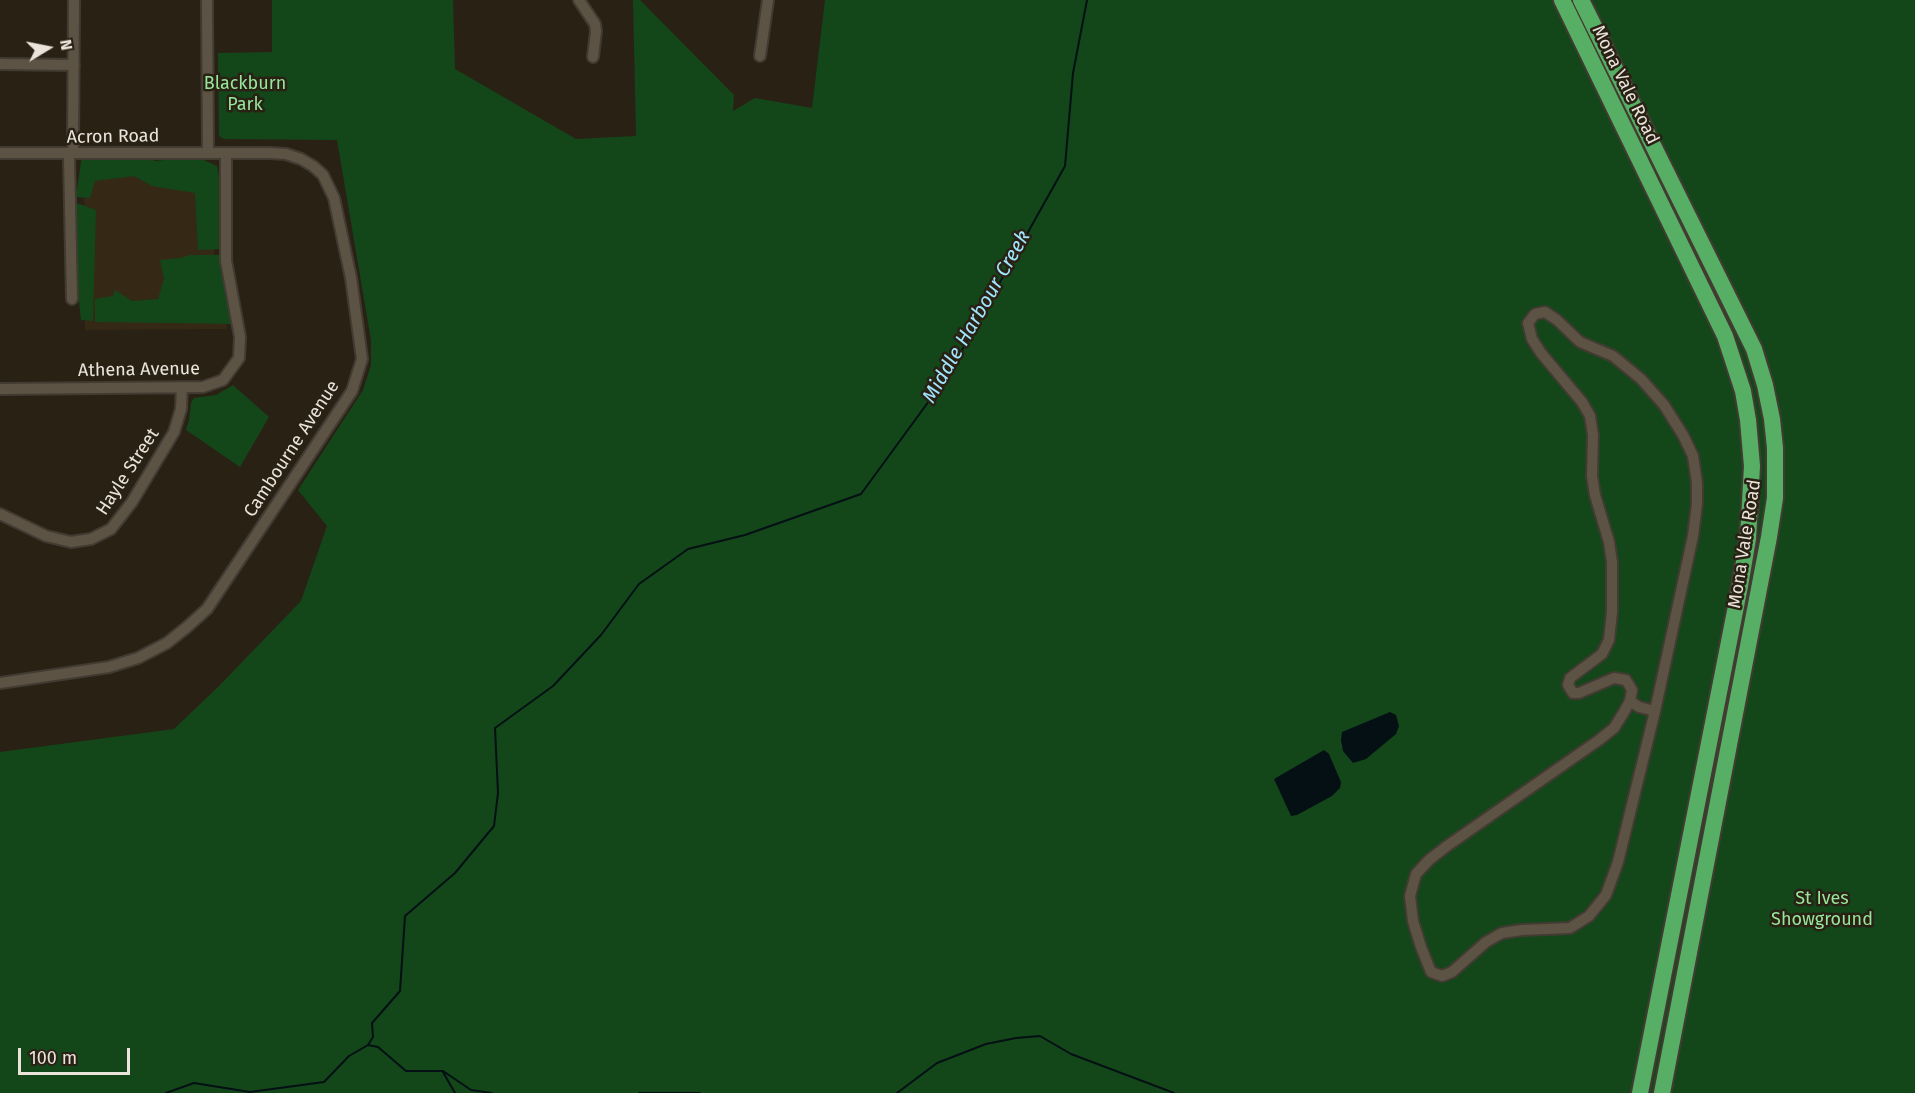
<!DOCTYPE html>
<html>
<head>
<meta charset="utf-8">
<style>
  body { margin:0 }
  #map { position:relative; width:1915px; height:1093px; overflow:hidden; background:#2a2115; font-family:"Fira Sans",sans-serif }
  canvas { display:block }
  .north { position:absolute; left:18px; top:18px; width:60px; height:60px; -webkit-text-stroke:4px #2a2115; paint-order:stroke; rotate:80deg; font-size:16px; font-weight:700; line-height:24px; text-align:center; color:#eae4db }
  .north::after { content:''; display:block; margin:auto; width:21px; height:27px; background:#eae4db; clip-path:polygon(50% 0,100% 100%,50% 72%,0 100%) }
  .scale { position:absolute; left:18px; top:1048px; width:112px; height:27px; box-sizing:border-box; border:3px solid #eae4db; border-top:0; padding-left:8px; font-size:18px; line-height:21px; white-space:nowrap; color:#eae4db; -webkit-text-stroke:4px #2a2115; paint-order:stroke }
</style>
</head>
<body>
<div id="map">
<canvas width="1915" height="1093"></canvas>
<div class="north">N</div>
<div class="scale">100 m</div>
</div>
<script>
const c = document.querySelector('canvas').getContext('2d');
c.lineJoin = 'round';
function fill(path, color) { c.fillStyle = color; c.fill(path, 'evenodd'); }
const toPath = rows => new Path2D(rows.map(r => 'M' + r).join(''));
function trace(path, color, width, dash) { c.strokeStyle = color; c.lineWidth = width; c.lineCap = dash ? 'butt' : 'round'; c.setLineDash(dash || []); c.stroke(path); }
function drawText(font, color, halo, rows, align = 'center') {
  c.font = font + ' "Fira Sans",sans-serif'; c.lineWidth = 5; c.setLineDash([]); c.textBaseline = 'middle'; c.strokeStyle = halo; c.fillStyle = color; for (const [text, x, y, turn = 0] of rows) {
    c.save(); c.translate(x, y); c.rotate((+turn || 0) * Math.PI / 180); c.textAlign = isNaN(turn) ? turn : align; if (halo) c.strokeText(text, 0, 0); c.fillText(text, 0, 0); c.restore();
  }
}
fill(toPath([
  [214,170,214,258,227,329,85,330,84,171]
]), '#352815');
fill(toPath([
  [272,0,453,0,455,69,576,139,636,136,633,0,640,0,734,95,733,111,755,98,812,108,825,0,1915,0,1915,1093,0,1093,0,752,174,729,219,686,301,601,327,526,298,490,363,390,371,365,371,340,337,140,224,139,219,136,218,53,272,52],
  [82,155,153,156,154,161,197,157,217,166,223,198,222,249,198,250,195,193,152,186,134,176,95,181,90,198,76,197],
  [74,202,96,210,93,321,81,320,75,263],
  [190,255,221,255,231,324,95,322,95,299,113,296,115,290,132,301,158,299,164,279,160,260,180,258],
  [233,385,269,417,240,467,186,430,189,421,191,403,194,398,216,395]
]), '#13471a');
fill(toPath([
  [1390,712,1396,715,1399,726,1396,734,1366,759,1353,763,1343,751,1341,740,1342,732],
  [1324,750,1329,754,1341,782,1340,788,1332,796,1297,815,1291,816,1274,779]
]), '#041014');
trace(toPath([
  [368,1045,373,1037,372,1023,400,991,405,916,455,873,494,826,498,793,495,728,553,686,601,635,639,584,688,549,745,535,861,494,948,375,1065,166,1073,73,1087,0],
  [443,1071,471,1090,492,1093],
  [443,1072,455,1093],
  [166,1093,194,1083,250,1092,324,1082,349,1056,368,1045,378,1047,406,1071,443,1071],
  [639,1093,700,1093],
  [897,1093,937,1063,986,1044,1016,1038,1040,1036,1071,1054,1174,1093]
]), '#041014', 2);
const minor = toPath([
  [207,0,208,152],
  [579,0,595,24,596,31,593,57],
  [760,56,768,0],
  [0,64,74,65],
  [0,153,269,153,286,154,301,159,313,166,323,175,334,198,351,278,362,359,352,391,207,609,187,627,167,643,138,658,109,667,0,683],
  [72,299,69,158,73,149,74,0],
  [1545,312,1557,320,1580,342,1613,356,1641,379,1664,405,1683,435,1693,456,1697,483,1697,504,1693,536,1655,711,1618,862,1606,895,1589,916,1570,928,1522,930,1502,933,1486,942,1452,972,1442,976,1431,972,1421,947,1413,921,1410,896,1416,874,1429,860,1447,846,1599,740,1614,728,1624,712,1630,701,1632,690,1626,680,1614,678,1579,693,1573,693,1568,685,1570,678,1602,654,1609,640,1612,612,1612,562,1609,542,1595,495,1592,476,1593,435,1590,416,1582,402,1541,353,1532,339,1528,323,1535,314,1545,312],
  [0,389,203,387,223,380,239,358,240,337,226,261,226,153],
  [0,514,46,536,71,542,91,539,111,529,132,502,174,432,181,409,182,387],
  [1630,701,1639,707,1655,711]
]);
const highway = toPath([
  [1562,0,1725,336,1743,391,1748,420,1752,466,1748,539,1740,586,1640,1093],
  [1581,0,1754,349,1765,385,1772,419,1775,448,1775,498,1769,537,1662,1093]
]);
trace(minor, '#423b32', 14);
trace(highway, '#423b32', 20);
trace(minor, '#5d5345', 10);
trace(highway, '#57af65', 16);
drawText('18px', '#96e69b', '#2a2115', [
  ["Blackburn",245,84],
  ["Park",245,105],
  ["St Ives",1822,899],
  ["Showground",1822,920]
]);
drawText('18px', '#eae4db', '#2a2115', [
  ["Mona Vale Road",1625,85,64],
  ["Acron Road",113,137,-1],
  ["Athena Avenue",139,370,-1],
  ["Cambourne Avenue",292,449,-57],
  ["Hayle Street",128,472,-57],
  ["Mona Vale Road",1745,544,-81]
]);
drawText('italic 20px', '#a0e6ff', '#2a2115', [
  ["Middle Harbour Creek",977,317,-60]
]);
</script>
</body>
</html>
